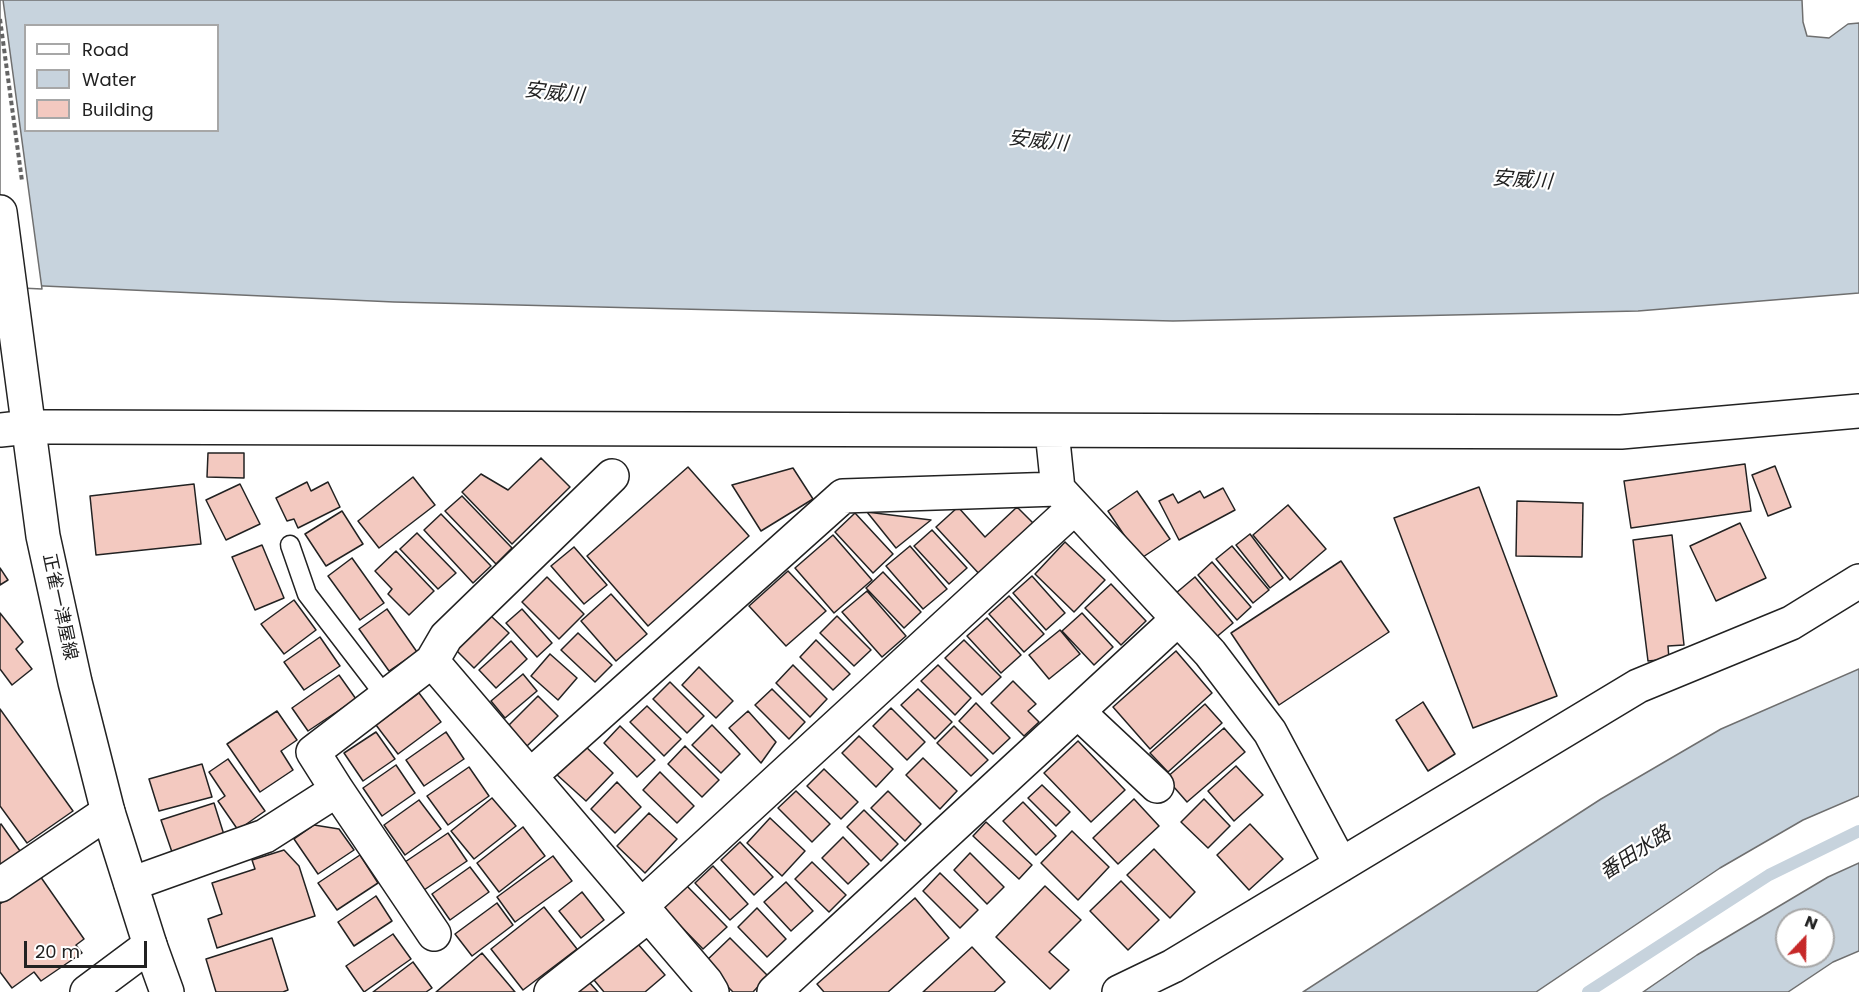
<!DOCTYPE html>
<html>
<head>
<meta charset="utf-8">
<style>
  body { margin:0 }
  #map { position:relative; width:1859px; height:992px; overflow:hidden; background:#fff; font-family:Poppins,sans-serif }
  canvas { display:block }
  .legend { position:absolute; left:24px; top:24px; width:195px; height:108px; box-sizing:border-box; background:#fff; border:2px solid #a7a7a7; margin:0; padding:8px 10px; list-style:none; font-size:18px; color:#222 }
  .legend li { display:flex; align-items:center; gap:12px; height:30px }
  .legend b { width:30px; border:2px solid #a7a7a7 }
  .north { position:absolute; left:1775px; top:908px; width:60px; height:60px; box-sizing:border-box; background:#fff; border:2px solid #a7a7a7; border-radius:50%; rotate:22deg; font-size:16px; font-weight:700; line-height:24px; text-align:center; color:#222 }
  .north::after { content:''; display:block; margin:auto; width:21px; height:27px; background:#c62828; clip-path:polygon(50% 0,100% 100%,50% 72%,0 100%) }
  .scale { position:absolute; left:24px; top:941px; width:123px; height:27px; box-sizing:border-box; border:3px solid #222; border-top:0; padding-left:8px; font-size:18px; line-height:21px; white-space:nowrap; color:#222; -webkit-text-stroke:4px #fff; paint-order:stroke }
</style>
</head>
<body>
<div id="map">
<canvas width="1859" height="992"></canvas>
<ul class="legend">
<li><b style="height:8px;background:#fff"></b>Road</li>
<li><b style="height:16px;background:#c7d3dd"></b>Water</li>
<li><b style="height:16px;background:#f3c9c0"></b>Building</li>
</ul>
<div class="north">N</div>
<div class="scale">20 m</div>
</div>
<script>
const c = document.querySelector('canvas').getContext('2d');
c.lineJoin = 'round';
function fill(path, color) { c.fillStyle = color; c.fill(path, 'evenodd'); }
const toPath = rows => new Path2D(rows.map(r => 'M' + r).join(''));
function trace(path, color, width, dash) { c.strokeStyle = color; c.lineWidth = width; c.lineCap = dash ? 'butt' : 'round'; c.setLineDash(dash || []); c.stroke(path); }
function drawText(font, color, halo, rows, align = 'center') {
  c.font = font + ' Poppins,"Noto Sans JP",sans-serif'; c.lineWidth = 4.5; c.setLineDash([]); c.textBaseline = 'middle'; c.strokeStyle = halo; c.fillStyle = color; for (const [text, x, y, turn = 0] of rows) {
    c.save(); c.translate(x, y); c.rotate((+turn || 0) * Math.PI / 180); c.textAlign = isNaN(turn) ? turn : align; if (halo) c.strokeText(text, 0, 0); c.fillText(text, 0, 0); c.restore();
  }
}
const water = toPath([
  [0,0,1802,0,1803,22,1807,36,1829,38,1848,24,1859,23,1859,293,1638,311,1173,321,394,302,0,284,0,0],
  [26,26,218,26,218,130,26,130,26,26],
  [1859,669,1859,796,1803,820,1720,868,1536,992,1303,992,1601,799,1721,729,1859,669],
  [1859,863,1859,951,1833,962,1788,992,1643,992,1697,955,1828,877,1859,863],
  [1787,920,1823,920,1823,956,1787,956,1787,920]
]);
fill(water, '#c7d3dd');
trace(water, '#6f6f6f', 1.5);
const pier = toPath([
  [0,0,3,0,42,289,0,287,0,0]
]);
fill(pier, '#fff');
trace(pier, '#6f6f6f', 1.5);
trace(toPath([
  [1588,992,1769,875,1859,831]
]), '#c7d3dd', 12);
const building = toPath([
  [208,453,244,453,244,478,207,477,208,453],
  [541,458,570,487,512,544,462,492,481,474,508,490,541,458],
  [1745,464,1751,511,1631,528,1624,481,1745,464],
  [1775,466,1791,507,1768,516,1752,475,1775,466],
  [688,467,749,536,648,626,587,556,688,467],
  [793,468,813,499,761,531,732,485,793,468],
  [413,477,435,505,379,548,358,521,413,477],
  [307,482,311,491,328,482,340,507,298,528,294,519,287,521,276,498,307,482],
  [194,484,201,544,96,555,90,496,194,484],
  [240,484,260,524,226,540,206,500,240,484],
  [1479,487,1557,696,1473,728,1394,518,1479,487],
  [1223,488,1235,510,1179,540,1159,501,1173,494,1178,503,1200,491,1204,498,1223,488],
  [1137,491,1170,539,1140,559,1108,511,1137,491],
  [462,496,512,548,496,564,445,511,462,496],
  [1517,501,1583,503,1582,557,1516,556,1517,501],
  [1288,505,1326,549,1290,580,1253,535,1288,505],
  [958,507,985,537,1017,507,1037,527,982,577,936,527,958,507],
  [342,511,363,544,326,566,305,534,342,511],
  [867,512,931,520,896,548,867,512],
  [855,513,893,554,873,573,835,532,855,513],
  [441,514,491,566,473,583,424,530,441,514],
  [1740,523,1766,578,1716,601,1690,546,1740,523],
  [932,530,967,568,949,584,914,546,932,530],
  [417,533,456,573,438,589,400,549,417,533],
  [1250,534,1283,578,1270,588,1236,545,1250,534],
  [833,535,872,580,834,613,795,568,833,535],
  [1672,535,1684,645,1668,646,1669,659,1648,661,1633,540,1672,535],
  [1065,542,1105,580,1074,612,1035,574,1065,542],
  [262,545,284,598,255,610,232,557,262,545],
  [910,546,947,589,923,609,886,566,910,546],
  [1232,546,1269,590,1253,603,1216,559,1232,546],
  [574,547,607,585,584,604,551,566,574,547],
  [396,551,434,591,409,615,388,594,392,589,375,571,396,551],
  [352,558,384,603,360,620,328,576,352,558],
  [1341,561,1389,632,1279,705,1231,633,1341,561],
  [1212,562,1251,607,1237,620,1198,575,1212,562],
  [0,568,8,580,0,585,0,568],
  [788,571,826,611,786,646,749,606,788,571],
  [883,572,921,612,904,628,866,588,883,572],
  [1032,576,1065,613,1046,630,1013,593,1032,576],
  [547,577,584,614,559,639,522,602,547,577],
  [1195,577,1233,623,1214,639,1176,593,1195,577],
  [1111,584,1146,621,1121,645,1085,608,1111,584],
  [867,591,906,636,882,657,842,612,867,591],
  [611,594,647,634,616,661,581,621,611,594],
  [1009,596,1044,634,1024,652,989,614,1009,596],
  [294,600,316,630,284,654,261,624,294,600],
  [387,609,417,652,389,671,359,629,387,609],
  [522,609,552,643,537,657,506,623,522,609],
  [0,613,23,642,16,649,32,669,12,685,0,669,0,613],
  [1082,613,1113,647,1094,665,1062,631,1082,613],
  [491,616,509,633,474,668,456,650,491,616],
  [837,616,871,650,854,666,820,633,837,616],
  [987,618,1021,655,1001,673,967,636,987,618],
  [1060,630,1080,654,1049,679,1029,655,1060,630],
  [578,633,612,665,595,682,561,650,578,633],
  [320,637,340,666,304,690,284,662,320,637],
  [816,640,850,674,833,690,800,657,816,640],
  [964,640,1001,677,982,695,945,658,964,640],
  [511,641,527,659,496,688,479,670,511,641],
  [1176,651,1212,693,1150,749,1113,707,1176,651],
  [550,654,577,678,558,700,531,676,550,654],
  [793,665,827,699,810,717,776,683,793,665],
  [938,665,971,698,955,715,921,681,938,665],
  [699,667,733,701,716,718,682,685,699,667],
  [523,674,537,691,505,718,491,701,523,674],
  [339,675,356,699,308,731,292,708,339,675],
  [1013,681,1036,704,1028,711,1039,722,1024,736,991,703,1013,681],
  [670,682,704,716,687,733,653,699,670,682],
  [772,689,805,722,789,739,755,705,772,689],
  [918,689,952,722,935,739,901,705,918,689],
  [419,693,441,722,398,754,376,725,419,693],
  [538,696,558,716,527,746,508,726,538,696],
  [1423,702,1455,754,1428,771,1396,720,1423,702],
  [976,703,1010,738,993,754,959,721,976,703],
  [1205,704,1222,723,1168,772,1150,753,1205,704],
  [647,706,681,739,664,756,630,722,647,706],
  [891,708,925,742,907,760,873,726,891,708],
  [0,709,73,811,27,843,0,806,0,709],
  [277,711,297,740,281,751,293,770,260,792,227,744,277,711],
  [748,711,776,742,761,763,729,728,748,711],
  [712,725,740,754,721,773,692,745,712,725],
  [620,726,655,760,637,777,604,743,620,726],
  [954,726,988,760,971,776,937,743,954,726],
  [1224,728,1245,752,1187,802,1166,778,1224,728],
  [376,732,395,759,363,781,344,753,376,732],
  [446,732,464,759,424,786,406,760,446,732],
  [859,736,893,769,876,787,842,753,859,736],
  [1078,741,1125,790,1091,822,1044,773,1078,741],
  [583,744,613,773,586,801,555,773,583,744],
  [685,746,719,780,702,797,668,764,685,746],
  [923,758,957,791,940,809,906,775,923,758],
  [228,759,265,811,238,830,218,801,225,796,209,772,228,759],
  [202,764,212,797,159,811,149,779,202,764],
  [396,765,415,793,382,816,363,788,396,765],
  [1236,766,1263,795,1234,821,1208,791,1236,766],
  [469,767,489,796,448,825,427,796,469,767],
  [824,769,858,802,841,819,807,786,824,769],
  [660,772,694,806,677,823,643,790,660,772],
  [617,782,641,807,615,833,591,809,617,782],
  [1042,785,1070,812,1056,826,1028,798,1042,785],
  [796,791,830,824,812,842,778,808,796,791],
  [888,791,921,824,905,841,871,808,888,791],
  [492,798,516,826,474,859,451,831,492,798],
  [1134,799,1159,826,1118,864,1093,838,1134,799],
  [1204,799,1230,826,1208,848,1181,822,1204,799],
  [419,800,441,829,405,855,384,825,419,800],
  [1023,802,1056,836,1036,855,1003,821,1023,802],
  [214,803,225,838,173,855,161,820,214,803],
  [864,810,898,844,881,861,847,827,864,810],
  [649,813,677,839,645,873,617,846,649,813],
  [770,818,805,851,782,876,747,843,770,818],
  [986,822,1032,865,1019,879,973,836,986,822],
  [1,824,20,851,0,866,0,825,1,824],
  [1250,824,1283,859,1249,890,1217,855,1250,824],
  [314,825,339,829,354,850,318,874,294,839,314,825],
  [523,827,545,856,499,892,477,863,523,827],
  [1072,831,1109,867,1078,900,1041,863,1072,831],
  [448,833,467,861,424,890,405,862,448,833],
  [843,837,869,864,848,884,822,858,843,837],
  [740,842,773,877,754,895,721,860,740,842],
  [1154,849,1195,892,1170,918,1127,875,1154,849],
  [284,850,299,866,315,916,217,948,208,919,222,914,212,883,255,869,252,860,284,850],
  [970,853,1004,887,987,904,954,870,970,853],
  [360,855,378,883,337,910,318,883,360,855],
  [553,856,572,881,515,922,497,897,553,856],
  [812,862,846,895,829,912,795,879,812,862],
  [713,866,748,904,730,920,695,883,713,866],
  [470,867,489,892,450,920,432,894,470,867],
  [940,873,978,910,960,928,923,891,940,873],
  [40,876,84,939,76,945,82,953,41,981,34,972,12,988,0,972,0,904,40,876],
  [1121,881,1159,920,1128,950,1090,911,1121,881],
  [786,882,813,911,791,931,764,902,786,882],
  [684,883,727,927,703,949,660,905,684,883],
  [1045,886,1081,920,1049,952,1069,970,1050,989,996,937,1045,886],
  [582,892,604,920,581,938,559,911,582,892],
  [376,896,392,921,354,946,338,922,376,896],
  [915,898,949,938,888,992,824,992,817,984,915,898],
  [497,903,513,925,472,956,455,934,497,903],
  [544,907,577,949,523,990,491,949,544,907],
  [757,908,786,939,767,957,738,927,757,908],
  [393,934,411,959,364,992,346,966,393,934],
  [272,938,288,990,283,992,216,992,206,959,272,938],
  [730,938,768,976,753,992,733,992,704,963,730,938],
  [637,943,665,975,645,992,604,992,594,980,637,943],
  [972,947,1005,982,994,992,923,992,972,947],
  [482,953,515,992,436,992,482,953],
  [413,962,432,988,426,992,373,992,413,962],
  [589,982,598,992,577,992,589,982]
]);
fill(building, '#f3c9c0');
trace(building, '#222', 1.5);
const service = toPath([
  [290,545,307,594,386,697]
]);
const minor = toPath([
  [0,430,29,427,55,427,1621,432,1859,411],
  [1052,431,1058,489,1210,653,1270,732,1341,865],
  [432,661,706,982,712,992],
  [1078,712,1157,786],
  [530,776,843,496,1058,489],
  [131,884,265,836,337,790],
  [0,885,108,812],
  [641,906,1074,508],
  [434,934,337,790,313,752,432,661,446,637,612,476],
  [87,992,150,945],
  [551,992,649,915],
  [774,992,1178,619],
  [1119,992,1173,966,1638,686,1791,623,1859,581]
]);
const secondary = toPath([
  [0,212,43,536,75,682,108,812,150,945,167,992]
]);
trace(service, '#222', 21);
trace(minor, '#222', 36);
trace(secondary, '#222', 36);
trace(toPath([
  [0,19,22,181]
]), '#646464', 4, [4.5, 3]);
trace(service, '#fff', 18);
trace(minor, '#fff', 33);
trace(secondary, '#fff', 33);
drawText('18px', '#222', '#fff', [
  ["正雀一津屋線",59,607,78]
]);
drawText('italic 20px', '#222', '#fff', [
  ["安威川",554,94,6],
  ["安威川",1038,142,6],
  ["安威川",1522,181,4],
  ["番田水路",1636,854,-33]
]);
</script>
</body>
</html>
